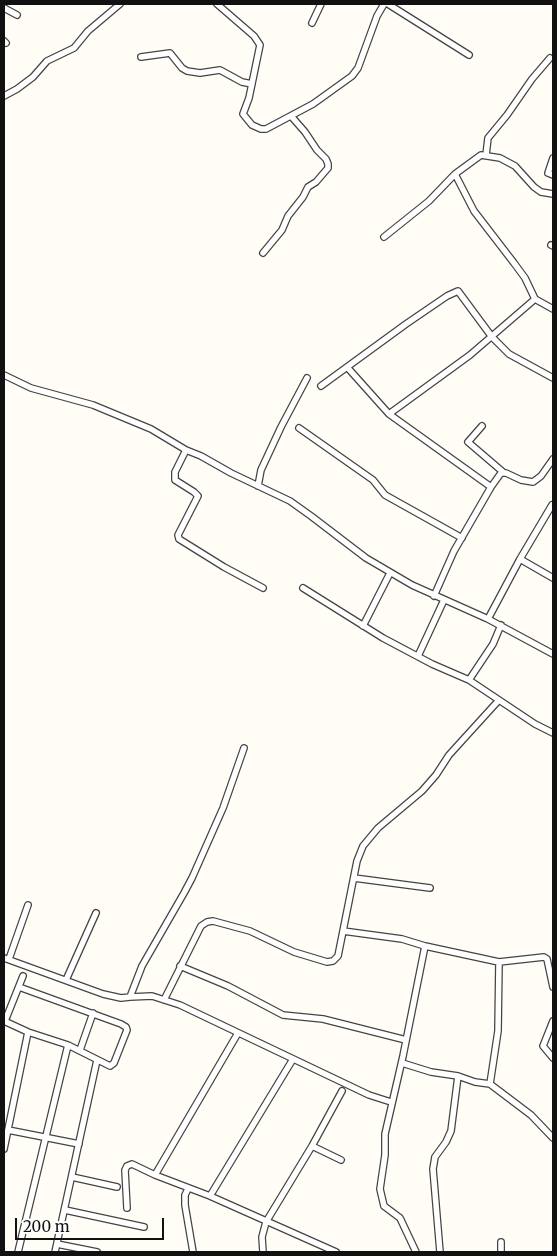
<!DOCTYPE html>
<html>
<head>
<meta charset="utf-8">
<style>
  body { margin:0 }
  #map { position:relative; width:557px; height:1256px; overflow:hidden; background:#fffdf5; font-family:Merriweather,serif }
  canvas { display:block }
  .frame { position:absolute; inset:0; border:5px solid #111; pointer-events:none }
  .scale { position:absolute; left:15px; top:1218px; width:149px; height:22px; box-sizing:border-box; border:2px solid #111; border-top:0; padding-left:6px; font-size:15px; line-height:18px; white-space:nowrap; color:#111; -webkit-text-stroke:4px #fff; paint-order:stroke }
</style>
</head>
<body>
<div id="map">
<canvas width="557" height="1256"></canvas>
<div class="frame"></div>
<div class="scale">200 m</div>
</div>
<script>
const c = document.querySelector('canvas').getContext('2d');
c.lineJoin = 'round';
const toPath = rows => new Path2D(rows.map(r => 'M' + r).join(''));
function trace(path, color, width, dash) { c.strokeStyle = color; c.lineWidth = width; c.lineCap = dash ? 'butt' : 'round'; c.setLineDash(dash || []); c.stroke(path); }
const minor = toPath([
  [217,4,254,36,260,45,249,98,243,114,252,125,261,129,266,129,313,104,352,76,358,68,377,16,384,4],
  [388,4,469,55],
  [4,8,17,15],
  [312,23,321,4],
  [4,41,6,43],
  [141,57,170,53,182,68,187,71,200,73,220,70,242,82,252,84],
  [4,96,17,89,33,77,47,61,74,48,88,31,120,4],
  [486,155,488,138,507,115,532,79,550,58],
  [553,158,548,173,553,175],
  [384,237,429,201,455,174,481,155,500,158,515,166,534,187,541,192,553,194],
  [551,245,553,246],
  [263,253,282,230,288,216,303,197,308,187,316,182,328,168,328,164,326,159,317,150,305,132,291,116],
  [535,299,553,309],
  [347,367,389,414,491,487],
  [4,375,31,388,93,405,151,429,186,450,201,456,231,473,290,501,311,516,366,558,412,585,488,619,553,654],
  [321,386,406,324,447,296,458,291,492,337,509,354,553,378],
  [389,414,470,355,535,299,525,278,514,263,474,211,455,174],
  [482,426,468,442,503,472],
  [299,428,373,480,385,495,462,538],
  [186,450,175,472,175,480,194,492,198,496,178,535,179,539,224,567,263,588],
  [258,486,261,470,281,427,307,378],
  [520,559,552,505],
  [434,596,454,551,491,487,501,473,506,473,521,480,533,482,541,476,553,459],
  [488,619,520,559,553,578],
  [363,626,390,573],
  [418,656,444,600],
  [469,680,493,644,501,625],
  [499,700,535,724,553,733],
  [354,878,430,888],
  [343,931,402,939,425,946,403,1056,385,1134,385,1155,380,1189,384,1206,400,1218,416,1252],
  [425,946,499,962,544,957,547,959,553,987],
  [4,958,103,994,121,998,130,997,142,966,184,893,192,878,223,808,244,748],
  [9,959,28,905],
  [180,966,228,986,283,1015,323,1019,406,1040],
  [66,980,96,913],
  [19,987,121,1024,126,1027,127,1030,114,1063,110,1066,68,1045],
  [130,997,152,996,180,1005,369,1095,391,1102],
  [164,1000,201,926,207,922,213,921,250,931,294,952,327,962,333,961,338,956,357,861,363,846,378,828,422,791,436,775,449,755,499,700,469,680,432,664,383,638,303,588],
  [4,1021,28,1032,68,1045,18,1252],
  [5,1021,23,976],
  [553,1021,543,1046,553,1058],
  [80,1050,93,1013],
  [402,1063,431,1072,458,1076,475,1082,490,1084,531,1115,553,1138],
  [490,1084,498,1031,499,962],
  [8,1130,79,1144],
  [312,1146,341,1160],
  [4,1149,28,1032],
  [155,1175,238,1033],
  [72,1177,117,1187],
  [188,1189,185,1195,185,1205,193,1252],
  [210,1196,293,1059],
  [127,1208,125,1170,127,1166,132,1164,155,1175,210,1196,336,1252],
  [65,1210,144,1227],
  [57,1244,97,1252],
  [55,1252,97,1060],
  [263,1252,262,1237,266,1222,312,1146,342,1091],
  [440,1252,433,1169,435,1157,446,1142,451,1131,458,1076],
  [501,1252,501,1242]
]);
trace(minor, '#444', 8);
trace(minor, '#fff', 5.5);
</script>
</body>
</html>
